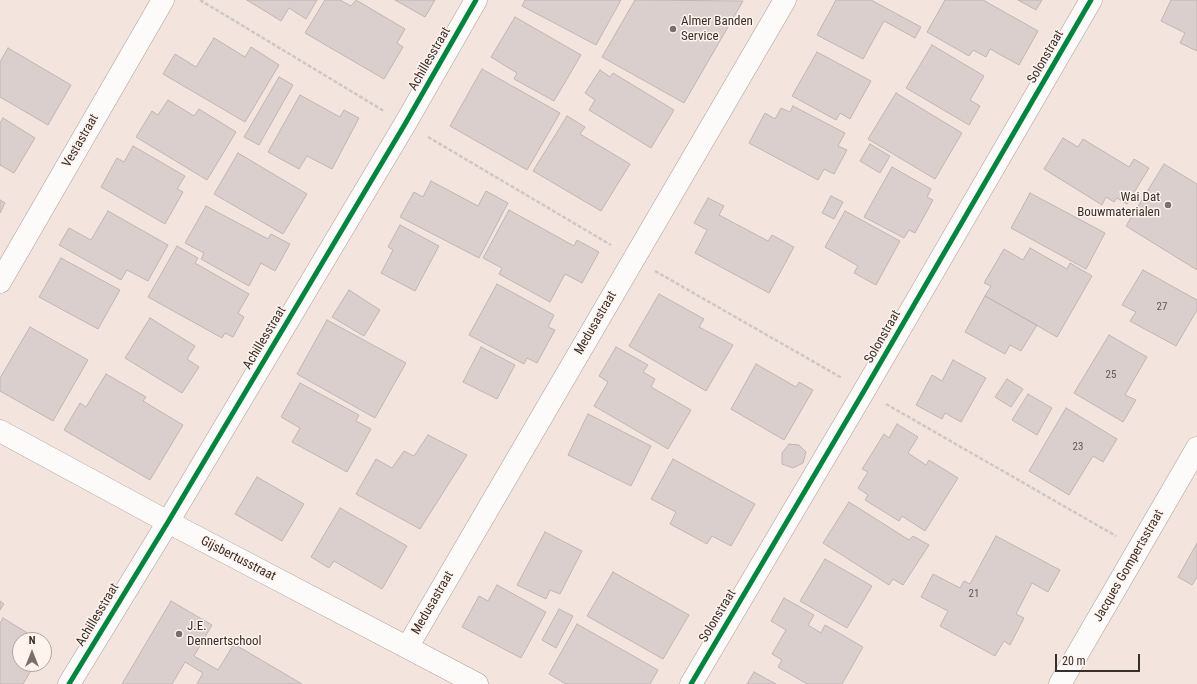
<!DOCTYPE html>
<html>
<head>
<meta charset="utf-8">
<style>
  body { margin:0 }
  #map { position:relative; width:1197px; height:684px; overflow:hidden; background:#f3e5dd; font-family:"Roboto Condensed",sans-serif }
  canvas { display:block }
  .north { position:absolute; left:12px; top:632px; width:40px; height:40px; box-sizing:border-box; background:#fef3ed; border:1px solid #afa59f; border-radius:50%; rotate:0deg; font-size:11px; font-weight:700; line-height:16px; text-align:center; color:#392f2a }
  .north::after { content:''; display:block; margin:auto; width:14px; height:18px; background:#7a6f69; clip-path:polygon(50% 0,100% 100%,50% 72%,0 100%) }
  .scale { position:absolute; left:1055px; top:654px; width:85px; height:18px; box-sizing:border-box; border:2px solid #392f2a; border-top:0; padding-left:5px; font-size:12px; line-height:14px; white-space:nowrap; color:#392f2a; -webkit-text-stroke:3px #fef3ed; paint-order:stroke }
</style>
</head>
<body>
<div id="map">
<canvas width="1197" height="684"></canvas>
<div class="north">N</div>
<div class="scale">20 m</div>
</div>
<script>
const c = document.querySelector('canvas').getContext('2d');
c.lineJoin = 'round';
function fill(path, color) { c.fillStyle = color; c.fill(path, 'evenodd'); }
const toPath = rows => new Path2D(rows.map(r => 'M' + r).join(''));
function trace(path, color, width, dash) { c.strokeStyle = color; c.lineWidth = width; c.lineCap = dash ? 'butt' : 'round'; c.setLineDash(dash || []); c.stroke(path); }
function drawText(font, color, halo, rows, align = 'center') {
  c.font = font + ' "Roboto Condensed",sans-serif'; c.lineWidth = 3; c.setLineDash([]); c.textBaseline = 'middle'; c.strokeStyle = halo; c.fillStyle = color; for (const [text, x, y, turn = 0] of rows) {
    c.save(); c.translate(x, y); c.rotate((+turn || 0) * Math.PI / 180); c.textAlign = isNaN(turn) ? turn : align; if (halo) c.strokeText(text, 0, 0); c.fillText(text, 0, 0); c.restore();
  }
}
const building = toPath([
  [247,0,317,0,306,19,289,8,281,21,247,0],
  [325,0,340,0,351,6,356,0,405,29,397,43,403,47,384,79,305,33,325,0],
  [395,0,435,0,425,17,395,0],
  [525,0,621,0,596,45,522,6,525,0],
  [635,0,743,1,684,103,602,57,635,0],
  [836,0,871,0,921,27,915,38,884,21,863,59,817,35,836,0],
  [945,0,983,0,1038,31,1019,65,990,49,986,57,973,50,969,56,927,32,945,0],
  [1018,0,1042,0,1036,10,1018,0],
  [1171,0,1197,0,1197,51,1180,43,1185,33,1161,21,1171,0],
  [515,17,581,55,554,101,514,79,517,73,491,57,515,17],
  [214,38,245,57,251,47,279,65,245,122,163,74,175,54,196,67,214,38],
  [932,45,984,76,970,100,980,106,969,125,906,88,932,45],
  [8,48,71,85,48,125,0,97,0,62,8,48],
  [817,52,871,81,850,119,840,113,836,120,792,96,817,52],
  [482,69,560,113,527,170,450,126,482,69],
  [600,70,610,77,613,73,674,110,651,148,589,110,595,100,585,93,600,70],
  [279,77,293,85,259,145,244,137,279,77],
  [896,93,962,133,935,179,868,139,896,93],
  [300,95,340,117,344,110,359,118,332,169,307,156,299,169,268,152,300,95],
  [168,100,194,116,199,109,236,132,207,180,136,137,152,111,158,115,168,100],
  [793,106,845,133,838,146,847,150,834,174,824,169,818,180,749,143,765,113,775,119,781,108,790,112,793,106],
  [567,116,585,127,580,134,630,164,601,211,533,171,567,116],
  [3,118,35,138,14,173,0,165,0,123,3,118],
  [1063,138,1078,147,1083,139,1129,167,1134,159,1149,168,1127,204,1117,198,1114,202,1106,197,1102,205,1044,169,1063,138],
  [870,144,890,156,880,173,860,161,870,144],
  [133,146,185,176,177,189,183,192,165,224,101,187,117,158,124,162,133,146],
  [238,153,307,194,283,234,214,194,238,153],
  [1164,164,1197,184,1197,270,1126,226,1164,164],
  [892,167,931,189,927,197,933,200,915,233,909,230,904,238,864,217,892,167],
  [431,181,478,206,486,191,508,203,479,258,400,217,414,192,423,197,431,181],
  [1030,193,1105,233,1086,269,1011,228,1030,193],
  [831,196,843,202,834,219,822,213,831,196],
  [708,198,724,206,719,215,768,241,772,235,794,247,769,293,695,253,707,230,694,223,708,198],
  [0,200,5,203,0,213,0,200],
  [206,206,268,239,271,234,290,244,275,271,261,263,249,286,201,259,204,253,185,243,206,206],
  [509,210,574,246,577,240,599,252,582,283,565,274,550,302,499,274,502,268,483,258,509,210],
  [108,211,168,245,148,281,127,270,121,280,59,245,69,228,91,240,108,211],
  [845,211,900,241,876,285,854,273,858,266,825,247,845,211],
  [400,225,439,246,415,291,381,273,393,250,388,247,400,225],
  [177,246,198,258,195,263,249,294,238,313,244,317,233,337,225,333,222,338,148,297,177,246],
  [1030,248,1067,269,1070,263,1092,276,1057,337,985,296,991,286,984,283,1004,249,1023,260,1030,248],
  [61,258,120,290,98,329,39,297,61,258],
  [1143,270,1197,300,1197,310,1176,346,1130,321,1136,312,1122,305,1143,270],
  [497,284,554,315,548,327,555,330,537,363,527,358,524,364,469,335,497,284],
  [349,290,380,310,364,336,332,317,349,290],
  [659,294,704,319,699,327,733,345,706,391,629,346,659,294],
  [985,296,1037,325,1021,351,1010,345,1005,354,965,332,985,296],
  [150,318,195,346,187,359,199,367,182,393,125,358,150,318],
  [327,320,406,363,375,418,297,374,327,320],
  [30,327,88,360,53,421,0,391,0,378,30,327],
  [1109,335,1147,357,1125,395,1136,400,1123,422,1074,393,1109,335],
  [481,347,515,365,497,399,463,382,481,347],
  [616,347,648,365,643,372,655,379,651,387,691,410,668,449,594,406,608,382,599,376,616,347],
  [953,360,986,378,961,422,945,413,942,419,916,405,932,375,942,381,953,360],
  [756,364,796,387,799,382,813,390,784,440,731,409,756,364],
  [106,374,146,397,143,401,183,425,150,480,64,430,80,403,86,407,106,374],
  [1007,379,1023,389,1011,407,995,397,1007,379],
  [300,383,359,415,356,421,371,429,347,472,292,442,300,428,281,417,300,383],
  [1028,394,1052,408,1037,435,1012,420,1028,394],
  [1066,408,1117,439,1103,462,1093,456,1069,495,1029,471,1066,408],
  [588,414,651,446,631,486,568,455,588,414],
  [897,424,918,437,908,453,926,465,929,460,958,478,925,531,902,516,899,521,865,500,868,495,858,488,868,472,862,469,884,434,889,438,897,424],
  [428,435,467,455,420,529,356,494,376,459,392,468,404,451,414,456,428,435],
  [789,444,799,445,806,452,803,463,793,468,782,464,782,453,789,444],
  [673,459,755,504,731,546,712,536,707,544,670,524,676,512,651,499,673,459],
  [257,477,304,504,282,541,235,514,257,477],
  [849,502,909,540,913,536,929,545,903,585,893,579,889,585,823,543,849,502],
  [340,508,407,546,382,589,334,561,329,568,311,557,340,508],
  [545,532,582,551,560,594,550,590,546,599,517,585,545,532],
  [996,536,1060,570,1048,592,1032,583,1016,614,1024,618,1010,645,1004,641,995,656,940,626,948,611,921,597,933,574,960,588,964,581,970,584,996,536],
  [1197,543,1197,577,1192,585,1178,577,1197,543],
  [825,559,872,586,847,628,800,601,825,559],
  [613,572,689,615,663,659,587,616,613,572],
  [497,585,546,612,521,658,462,627,479,596,488,601,497,585],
  [784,598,814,615,808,625,821,633,825,625,863,647,842,684,807,684,778,667,782,660,772,654,786,630,771,621,784,598],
  [0,601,4,604,0,610,0,601],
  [171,601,212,625,194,656,218,670,234,644,302,684,197,684,203,673,185,662,172,684,122,684,171,601],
  [559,609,573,616,556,648,542,640,559,609],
  [3,618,39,640,20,640,20,664,35,664,23,684,0,684,0,623,3,618],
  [577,624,658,670,650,684,566,684,549,674,577,624],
  [754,672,776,684,747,684,754,672]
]);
fill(building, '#dbcfce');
trace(building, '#c0b5b3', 1);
const minor = toPath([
  [0,282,163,0],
  [0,431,168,522,477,684],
  [408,646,785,0],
  [69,684,168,522,405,124,476,0],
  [691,684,864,391,1091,0]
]);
const tertiary = toPath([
  [1060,684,1197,448]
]);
trace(minor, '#a79c97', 23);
trace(tertiary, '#a79c97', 23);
trace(toPath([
  [200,0,384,111],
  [428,137,611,245],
  [655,271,842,378],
  [886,404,1116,536]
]), '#cdc7c5', 2.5, [4, 2]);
trace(minor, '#fdfbfa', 22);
trace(tertiary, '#fdfbfa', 22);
trace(toPath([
  [69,684,168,522,405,124,476,0],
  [691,684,864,391,1091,0]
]), '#00873e', 5);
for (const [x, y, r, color] of [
  [673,29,4,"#7a6f69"],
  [1168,205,4,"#7a6f69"],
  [179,634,4,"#7a6f69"]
]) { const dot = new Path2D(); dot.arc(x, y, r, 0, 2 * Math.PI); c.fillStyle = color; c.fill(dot); trace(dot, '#fef3ed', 1.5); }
drawText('11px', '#625854', null, [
  ["27",1162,307],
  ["25",1111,375],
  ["23",1078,447],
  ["21",974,594]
]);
drawText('13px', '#392f2a', '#fef3ed', [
  ["Almer Banden",681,22],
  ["Service",681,37],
  ["Wai Dat",1160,198,"right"],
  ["Bouwmaterialen",1160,213,"right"],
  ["J.E.",187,627],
  ["Dennertschool",187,642]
], 'left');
drawText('13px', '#392f2a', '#fef3ed', [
  ["Solonstraat",1046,57,-60],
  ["Achillesstraat",430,59,-60],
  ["Vestastraat",81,141,-60],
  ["Medusastraat",596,323,-60],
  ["Solonstraat",883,337,-60],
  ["Achillesstraat",265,338,-59],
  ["Gijsbertusstraat",238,559,27],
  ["Jacques Gompertsstraat",1129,566,-60],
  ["Medusastraat",433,603,-60],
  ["Achillesstraat",98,615,-59],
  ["Solonstraat",718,616,-59]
]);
</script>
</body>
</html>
